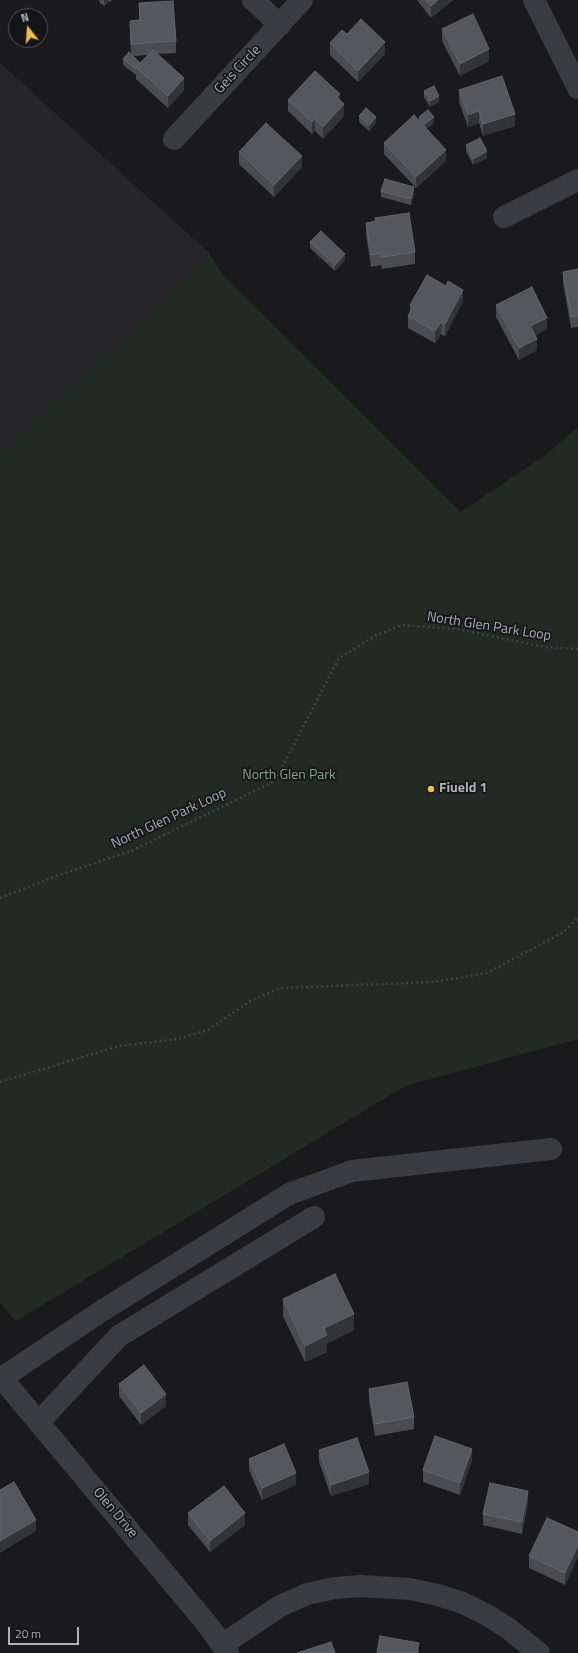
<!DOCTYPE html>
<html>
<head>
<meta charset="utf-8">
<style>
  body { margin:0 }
  #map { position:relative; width:578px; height:1653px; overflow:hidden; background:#1a1a1c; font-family:"Titillium Web",sans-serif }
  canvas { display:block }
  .north { position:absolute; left:8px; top:8px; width:40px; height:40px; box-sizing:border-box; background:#151517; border:1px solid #525359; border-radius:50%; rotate:343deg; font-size:11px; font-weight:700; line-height:16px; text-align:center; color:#adb0bc }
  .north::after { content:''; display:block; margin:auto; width:14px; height:18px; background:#f3bf3c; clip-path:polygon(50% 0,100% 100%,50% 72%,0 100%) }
  .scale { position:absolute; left:8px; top:1627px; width:71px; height:18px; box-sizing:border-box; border:2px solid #adb0bc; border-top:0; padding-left:5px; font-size:12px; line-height:14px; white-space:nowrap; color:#adb0bc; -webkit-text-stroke:3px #151517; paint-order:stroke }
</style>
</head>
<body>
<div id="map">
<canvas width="578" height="1653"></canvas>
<div class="north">N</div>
<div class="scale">20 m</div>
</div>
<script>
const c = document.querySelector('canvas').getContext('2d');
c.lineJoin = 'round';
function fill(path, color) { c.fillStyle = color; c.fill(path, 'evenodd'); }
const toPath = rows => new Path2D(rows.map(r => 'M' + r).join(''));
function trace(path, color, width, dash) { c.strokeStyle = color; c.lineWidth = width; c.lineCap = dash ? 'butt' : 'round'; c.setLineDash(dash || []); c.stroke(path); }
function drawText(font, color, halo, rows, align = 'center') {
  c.font = font + ' "Titillium Web",sans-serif'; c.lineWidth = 3.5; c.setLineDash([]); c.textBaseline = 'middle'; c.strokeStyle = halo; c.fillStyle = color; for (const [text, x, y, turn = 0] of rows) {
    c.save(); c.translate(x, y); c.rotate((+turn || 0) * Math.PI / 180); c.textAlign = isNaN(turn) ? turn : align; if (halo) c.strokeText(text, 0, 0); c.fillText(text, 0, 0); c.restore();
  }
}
fill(toPath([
  [0,63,209,253,0,458]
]), '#262629');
fill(toPath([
  [209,253,223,275,461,512,543,457,578,427,578,1039,405,1086,16,1321,0,1303,0,458]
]), '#222b23');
trace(toPath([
  [0,898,59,875,131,851,275,781,339,658,375,636,402,625,457,629,545,647,578,649],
  [0,1082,119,1046,178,1039,208,1030,252,1000,281,988,434,982,487,973,562,933,578,918]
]), '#414348', 2.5, [2, 3]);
trace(toPath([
  [253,0,280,25],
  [534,0,578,88],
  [174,139,302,0],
  [504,217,578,180],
  [0,1376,207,1624,228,1653],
  [2,1378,100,1312,289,1194,352,1171,551,1149],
  [39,1422,119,1336,314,1217],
  [222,1645,280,1606,307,1594,335,1588,360,1586,410,1589,438,1595,463,1603,487,1615,509,1629,539,1653]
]), '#3b3c41', 22);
fill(toPath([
  [99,0,112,0,110,2,109,1,104,6,99,2],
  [417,0,453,0,431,18],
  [139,3,176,41,176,53,157,54,184,90,168,108,136,79,136,75,123,65,123,59,131,55,130,32,130,21,139,20],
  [148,55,140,63,133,56],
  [442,29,489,61,460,76,442,41],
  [347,34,385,54,358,82,330,55,330,43],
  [459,90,515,126,483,136,479,123,468,127,459,102],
  [424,91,439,102,430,107,424,97],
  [288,100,340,100,344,116,323,139,315,131,312,134,288,111],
  [359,116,376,123,369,131,359,122],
  [419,117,434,123,426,129,446,161,416,188,384,154,384,143,419,122],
  [466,145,487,158,473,165,466,151],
  [239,152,302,167,274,197,239,164],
  [381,191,414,193,411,205,381,197],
  [375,218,415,252,415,264,382,269,381,265,371,267,366,234,366,223,375,222],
  [310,242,345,260,335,271,310,248],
  [578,269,578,327,571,328,563,283,563,272],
  [463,301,445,336,441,334,435,343,408,328,408,316,410,312,410,305],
  [496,305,547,329,535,335,537,350,519,360,496,317],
  [283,1299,354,1330,327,1343,327,1352,305,1362,283,1316],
  [119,1384,166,1406,141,1425,119,1396],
  [369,1389,414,1417,414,1429,375,1436,369,1401],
  [319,1450,369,1484,331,1496,319,1462],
  [249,1459,296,1485,262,1500,249,1470],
  [472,1460,460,1495,423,1482,423,1470],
  [528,1503,522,1534,483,1525,483,1514],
  [188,1513,245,1525,210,1552,188,1525],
  [578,1532,578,1557,565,1585,529,1568,529,1556]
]), '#4b4c51');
fill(toPath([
  [104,0,109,0,104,6],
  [438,0,453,0,431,18,431,6],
  [385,42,385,54,358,82,358,71],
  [489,49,489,61,460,76,460,64],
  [184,78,184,90,168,108,168,96],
  [340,94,340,106,337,97],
  [439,96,439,102,430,107,430,101],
  [344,104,344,116,323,139,323,127],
  [479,111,479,123,468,127,468,115],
  [515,114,515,126,483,136,483,124],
  [376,117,376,123,369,131,369,125],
  [434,117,434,123,425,130,425,124],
  [315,119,315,131,312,134,312,122],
  [446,150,446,161,416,188,416,177],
  [487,151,487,158,473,165,473,159],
  [302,156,302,167,274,197,274,185],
  [414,187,414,193,411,205,411,199],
  [345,254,345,260,335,271,335,265],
  [463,290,463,301,445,336,445,324],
  [547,318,547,329,530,338,530,326],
  [441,322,441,334,435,343,435,331],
  [537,339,537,350,519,360,519,348],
  [354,1314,354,1330,327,1343,327,1352,305,1362,305,1346,324,1328],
  [166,1394,166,1406,141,1425,141,1413],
  [472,1449,472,1460,460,1495,460,1483],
  [369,1472,369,1484,331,1496,331,1485],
  [296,1473,296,1485,262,1500,262,1488],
  [528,1491,528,1503,522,1534,522,1522],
  [245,1513,245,1525,210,1552,210,1541],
  [36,1520,36,1531,0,1553,0,1541],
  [578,1545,578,1557,565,1585,565,1573],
  [419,1643,419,1653,417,1653]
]), '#333437');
const building = toPath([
  [426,0,438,0,431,6,426,0],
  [173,1,176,41,131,44,130,21,140,20,139,3,173,1],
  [473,14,489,49,460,64,442,29,473,14],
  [361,19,385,42,358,71,330,43,342,30,347,34,361,19],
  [153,50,184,78,168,96,136,67,153,50],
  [129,52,140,63,136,67,136,69,123,59,129,52],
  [315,71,340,94,337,97,344,104,323,127,315,119,312,122,288,100,315,71],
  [502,76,515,114,483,124,479,111,468,115,459,90,502,76],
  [434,86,439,96,430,101,424,91,434,86],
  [366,108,376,117,369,125,359,116,366,108],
  [428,110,434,117,425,124,419,117,428,110],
  [414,115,446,150,416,177,384,143,414,115],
  [266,123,302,156,274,185,239,152,266,123],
  [480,138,487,151,473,159,466,145,480,138],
  [385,179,414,187,411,199,381,191,385,179],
  [409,213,415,252,382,257,381,253,371,255,366,223,376,221,375,218,409,213],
  [321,231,345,254,335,265,310,242,321,231],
  [578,269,578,315,571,317,563,272,578,269],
  [427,275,446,286,448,281,463,290,445,324,441,322,435,331,408,316,413,307,410,305,427,275],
  [532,287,547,318,530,326,537,339,519,348,496,305,532,287],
  [335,1274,354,1314,324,1328,327,1335,305,1346,283,1299,335,1274],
  [144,1365,166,1394,141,1413,119,1384,144,1365],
  [407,1382,414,1417,375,1424,369,1389,407,1382],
  [435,1436,472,1449,460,1483,423,1470,435,1436],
  [357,1438,369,1472,331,1485,319,1450,357,1438],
  [284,1444,296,1473,262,1488,249,1459,284,1444],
  [14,1482,36,1520,0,1541,0,1490,14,1482],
  [490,1483,528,1491,522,1522,483,1514,490,1483],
  [224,1486,245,1513,210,1541,188,1513,224,1486],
  [547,1518,578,1532,578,1545,565,1573,529,1556,547,1518],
  [380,1636,419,1643,417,1653,377,1653,380,1636],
  [331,1642,335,1653,297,1653,331,1642]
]);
fill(building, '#56575d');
trace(building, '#64656c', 1);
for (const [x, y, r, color] of [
  [431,789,4,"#f3bf3c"]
]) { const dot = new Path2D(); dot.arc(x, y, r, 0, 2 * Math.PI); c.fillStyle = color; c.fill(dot); trace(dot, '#151517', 1.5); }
drawText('14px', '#adb0bc', '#151517', [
  ["Geis Circle",238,70,-47],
  ["North Glen Park Loop",489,627,9],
  ["North Glen Park Loop",169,819,-25],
  ["Olen Drive",115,1513,50]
]);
drawText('14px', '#84a788', '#151517', [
  ["North Glen Park",289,776]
]);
drawText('bold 14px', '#adb0bc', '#151517', [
  ["Fiueld 1",439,789]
], 'left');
</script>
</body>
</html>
